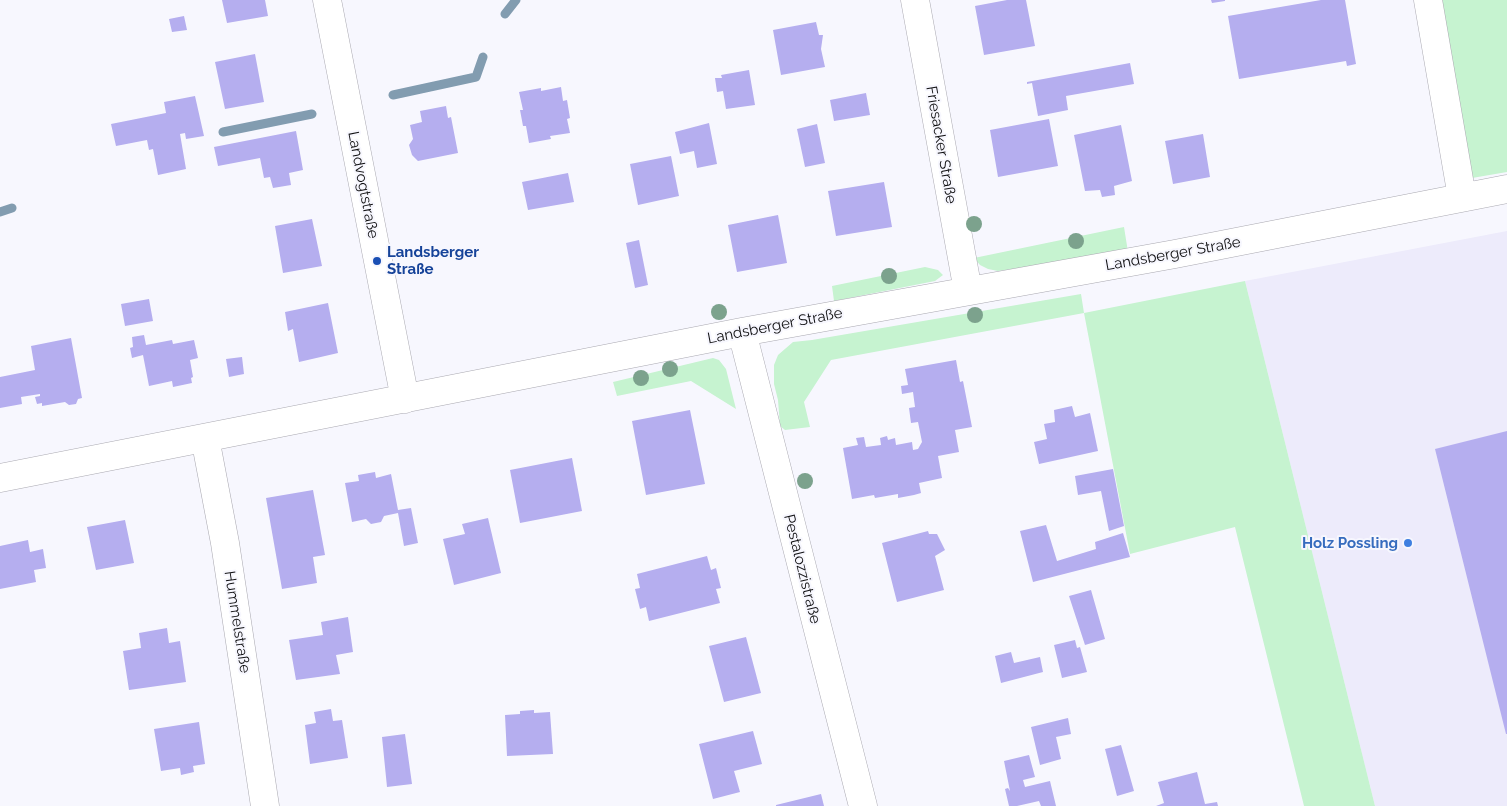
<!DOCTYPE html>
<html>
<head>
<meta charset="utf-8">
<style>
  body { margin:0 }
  canvas { display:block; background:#f7f7fe }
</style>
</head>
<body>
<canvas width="1507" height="806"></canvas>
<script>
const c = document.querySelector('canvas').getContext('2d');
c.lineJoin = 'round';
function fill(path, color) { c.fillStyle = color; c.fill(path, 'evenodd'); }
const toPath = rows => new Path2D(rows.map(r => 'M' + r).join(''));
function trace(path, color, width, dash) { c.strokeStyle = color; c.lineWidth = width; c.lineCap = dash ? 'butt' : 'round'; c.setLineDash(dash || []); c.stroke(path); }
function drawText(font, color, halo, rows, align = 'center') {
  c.font = font + ' Raleway,sans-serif'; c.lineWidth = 4; c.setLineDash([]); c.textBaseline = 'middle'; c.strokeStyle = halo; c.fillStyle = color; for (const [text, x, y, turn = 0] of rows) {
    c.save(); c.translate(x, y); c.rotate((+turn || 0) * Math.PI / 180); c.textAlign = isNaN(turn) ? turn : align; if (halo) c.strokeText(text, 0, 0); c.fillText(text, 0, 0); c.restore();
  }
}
fill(toPath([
  [1507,231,1507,806,1375,806,1245,281]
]), '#edebfb');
fill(toPath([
  [1441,0,1507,0,1507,172,1472,178],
  [1124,227,1128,252,998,271,988,269,980,265,974,258],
  [925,267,938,270,943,275,935,281,834,301,832,286],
  [1245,281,1375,806,1304,806,1235,527,1130,554,1084,313,831,360,804,402,810,427,785,430,780,426,778,400,774,384,774,365,778,355,793,342,812,340,1081,294,1084,313],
  [713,358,719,360,726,369,736,409,691,381,617,396,613,382]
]), '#c6f3d0');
trace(toPath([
  [505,14,516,0],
  [393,95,476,77,483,57],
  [223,132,312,114],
  [0,212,12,208]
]), '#829cb0', 9);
fill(toPath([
  [222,0,265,0,268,16,227,23],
  [1007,0,1026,0,1035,46,984,55,975,6],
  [1211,0,1225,0,1225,1,1212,3],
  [1321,0,1345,0,1356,64,1347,66,1346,61,1239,79,1228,16],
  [184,16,187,30,172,32,169,19],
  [816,22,819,35,823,35,821,49,825,67,781,75,773,30],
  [255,54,264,102,225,109,215,62],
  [1130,63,1134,84,1066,96,1068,110,1038,116,1032,83,1027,84,1027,82],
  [749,70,755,105,726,109,723,91,717,92,715,78,722,78,721,75],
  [561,87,563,101,567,100,570,118,567,119,570,133,550,136,551,139,529,143,526,126,523,126,520,110,523,110,519,92,541,88,541,91],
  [866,93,870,115,834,121,830,100],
  [195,96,204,136,186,139,185,133,180,134,186,169,158,175,153,149,149,150,147,140,116,146,111,124,166,113,164,102],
  [446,106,448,118,451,117,458,153,418,161,412,155,409,145,413,139,410,125,422,122,420,111],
  [1049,119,1058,166,998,177,990,130],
  [709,123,717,164,697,168,694,151,680,154,675,132],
  [817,124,825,163,805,167,797,129],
  [1121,125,1132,181,1114,186,1115,195,1102,197,1100,190,1085,191,1074,135],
  [296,131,303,170,289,173,291,185,273,188,270,177,264,178,260,158,218,166,214,147],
  [1203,134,1210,177,1173,184,1165,141],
  [671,156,679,196,638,205,630,164],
  [568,173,574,202,528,210,522,182],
  [884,182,892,227,836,236,828,191],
  [778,215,787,263,737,272,728,225],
  [312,219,322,266,283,273,275,226],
  [639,240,648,285,635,288,626,243],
  [149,299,153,321,125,326,121,304],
  [328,303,338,353,299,362,293,329,288,331,285,312],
  [144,335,146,345,172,340,173,344,194,340,198,358,190,360,193,377,191,378,192,383,173,387,172,381,149,386,143,355,132,358,130,348,133,347,132,337],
  [71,338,82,398,78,399,76,404,69,405,65,402,42,406,42,403,37,404,35,397,40,396,40,394,21,397,22,404,0,408,0,377,35,370,31,346],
  [242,357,244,374,229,377,226,359],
  [956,360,960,382,963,381,972,427,955,430,959,452,938,456,942,478,919,483,921,493,914,495,898,498,898,494,875,498,874,495,852,499,843,448,858,445,856,438,864,437,866,447,881,445,880,438,887,436,888,440,895,438,896,445,912,442,913,450,918,449,922,442,918,422,911,423,909,408,915,407,913,392,902,394,901,386,908,385,905,369],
  [1072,406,1075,417,1090,413,1098,451,1039,464,1034,442,1047,439,1044,424,1055,422,1054,410],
  [690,410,705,484,646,495,632,421],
  [1507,431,1507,734,1506,734,1435,449],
  [572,458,582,511,520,523,510,470],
  [1113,469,1124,526,1109,531,1101,491,1078,495,1075,476],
  [375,472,376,478,391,474,398,510,411,508,418,543,404,546,398,513,384,516,381,522,371,524,366,519,352,522,345,483,359,481,358,475],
  [313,490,325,555,313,557,317,583,282,589,266,498],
  [488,518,501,573,454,585,443,539,465,534,462,524],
  [125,520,134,563,96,570,87,527],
  [1046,525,1057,561,1096,549,1095,542,1123,533,1130,557,1033,582,1020,531],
  [928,531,929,534,937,534,945,550,935,556,944,590,897,602,882,543],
  [28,540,30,552,43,549,46,568,34,570,36,582,0,589,0,546],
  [707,556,711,570,716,568,721,588,716,589,720,603,649,621,646,607,640,609,635,589,640,588,637,574],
  [1091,590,1105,639,1085,645,1069,596],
  [348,617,353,652,336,655,340,674,296,680,289,640,323,635,321,622],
  [167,628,169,643,180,641,186,682,129,690,123,651,141,648,139,633],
  [746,637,761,693,724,702,709,646],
  [1075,640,1077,648,1080,647,1087,672,1062,678,1054,645],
  [1011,652,1014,663,1040,657,1043,672,1001,683,995,656],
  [331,709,333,721,342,720,348,758,310,764,305,725,316,723,314,712],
  [534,710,534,713,550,712,553,754,507,756,505,715,520,714,520,711],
  [1068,718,1071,734,1056,737,1061,759,1040,765,1031,727],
  [199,722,205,764,193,766,194,772,181,775,180,768,161,771,154,729],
  [753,731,762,764,734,771,740,792,713,799,699,744],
  [405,734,412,784,387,787,382,737],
  [1121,745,1134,791,1117,796,1105,749],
  [1029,755,1035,777,1023,780,1025,787,1050,781,1056,806,1041,806,1039,801,1017,806,1009,806,1005,789,1008,788,1010,791,1004,761],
  [1197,772,1205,804,1217,802,1218,806,1156,806,1164,803,1158,782],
  [821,794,824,806,776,806,776,805]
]), '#b5aeef');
const minor = toPath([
  [327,0,405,399],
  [915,0,968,291],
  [1428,0,1462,197],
  [742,332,863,806],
  [205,438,225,543,265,806],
  [0,478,742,332,1175,254,1507,189]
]);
trace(minor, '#aaa9b1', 29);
trace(minor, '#fff', 28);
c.fillStyle = '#7ca28d';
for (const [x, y] of [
  [974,224],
  [1076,241],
  [889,276],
  [719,312],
  [975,315],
  [670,369],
  [641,378],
  [805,481]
]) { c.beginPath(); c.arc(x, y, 8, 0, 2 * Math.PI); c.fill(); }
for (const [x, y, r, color] of [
  [377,261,5,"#1a4fb4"],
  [1408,543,5,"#3f7fe0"]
]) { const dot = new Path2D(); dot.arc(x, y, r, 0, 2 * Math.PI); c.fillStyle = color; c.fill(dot); trace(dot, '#f7f7fe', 2); }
drawText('15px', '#0e0e10', '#f7f7fe', [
  ["Friesacker Straße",941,145,80],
  ["Landvogtstraße",363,185,79],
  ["Landsberger Straße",1173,254,-10],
  ["Landsberger Straße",775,326,-11],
  ["Pestalozzistraße",802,569,76],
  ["Hummelstraße",237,622,81]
]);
drawText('bold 15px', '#164399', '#f7f7fe', [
  ["Landsberger",387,252],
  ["Straße",387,269]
], 'left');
drawText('bold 15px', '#366cbe', '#f7f7fe', [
  ["Holz Possling",1398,543]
], 'right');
</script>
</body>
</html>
